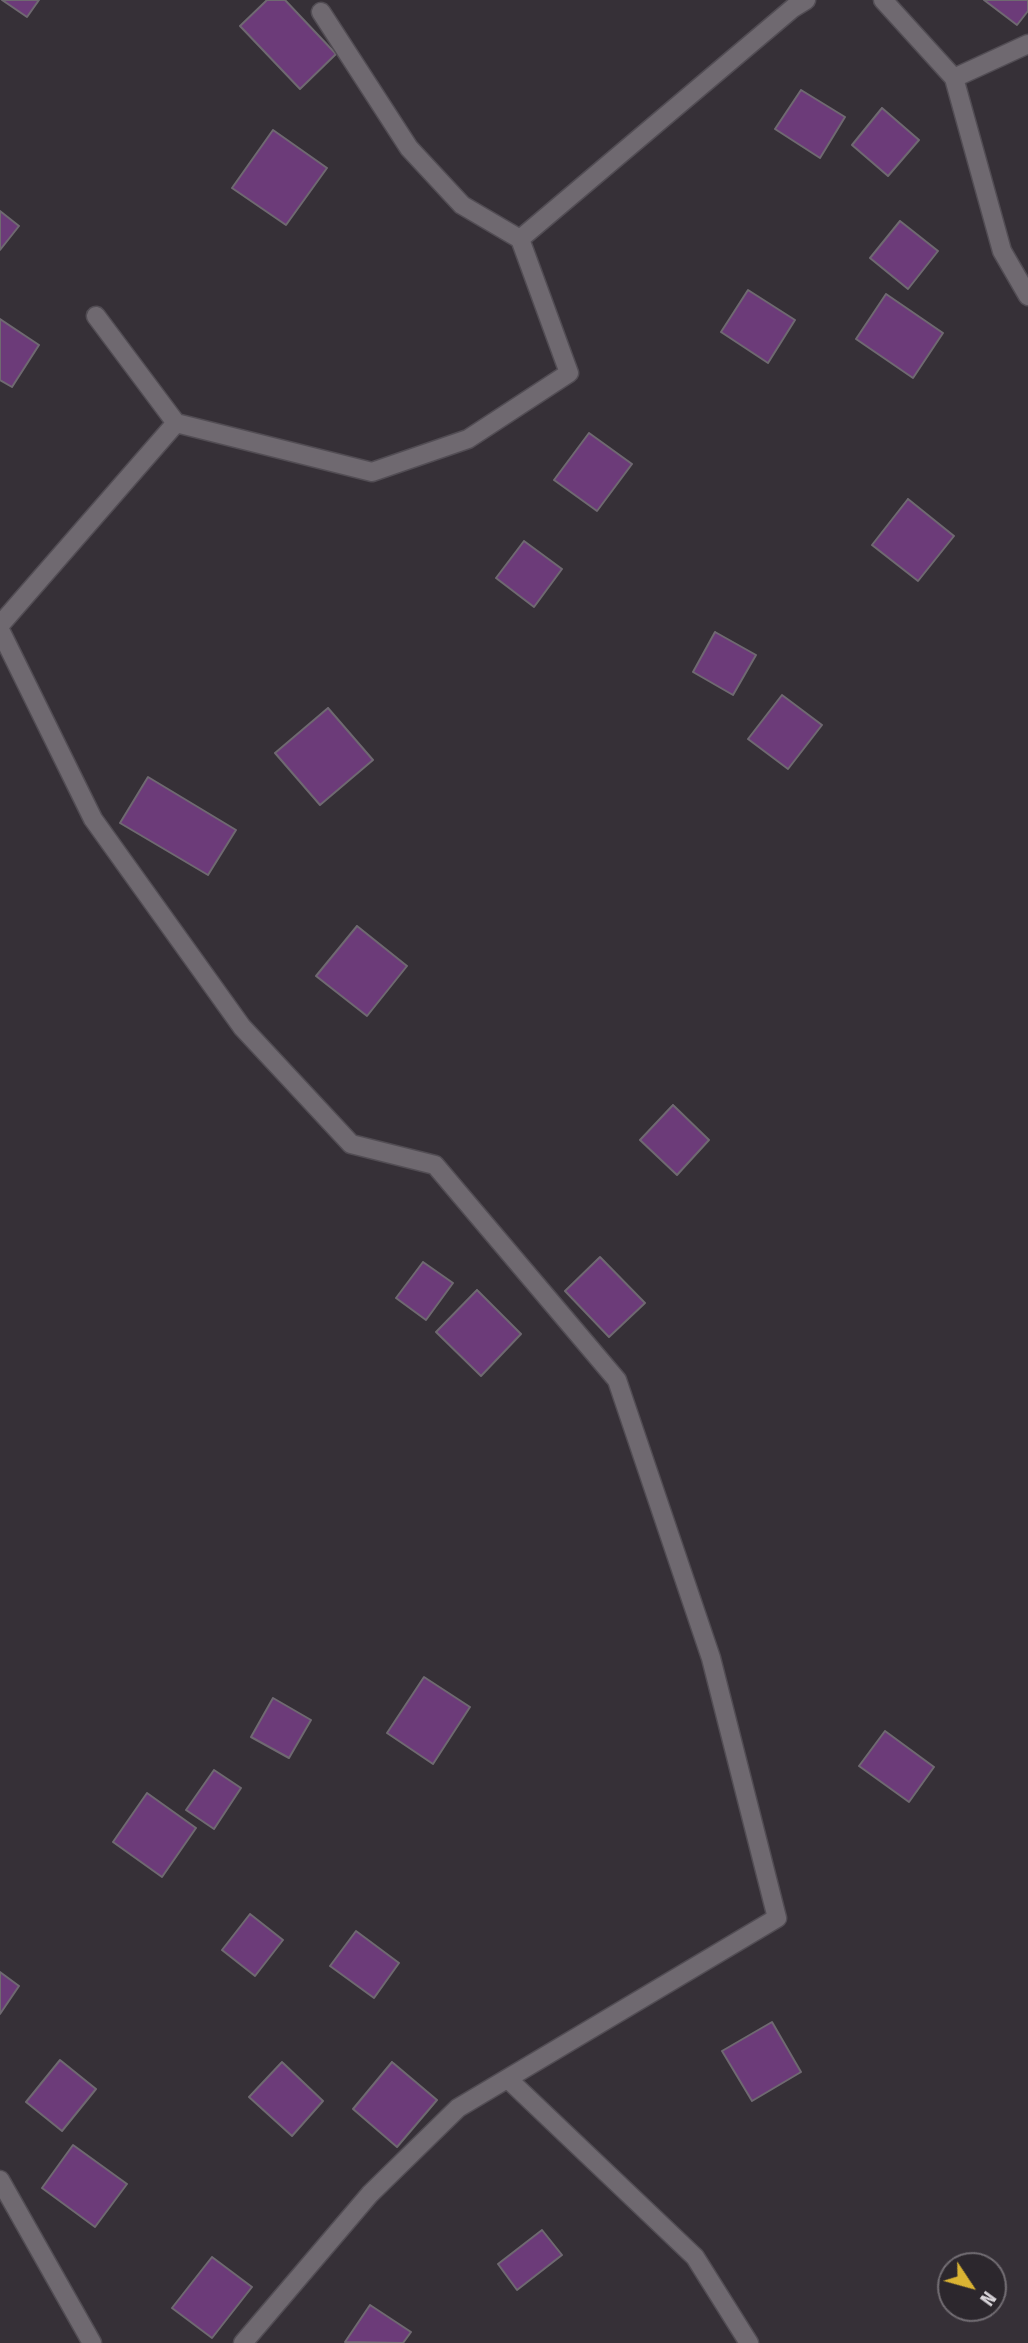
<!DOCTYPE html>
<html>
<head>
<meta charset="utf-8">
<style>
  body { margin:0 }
  #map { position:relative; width:1028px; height:2343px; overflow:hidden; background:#363037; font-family:"Fira Sans Condensed",sans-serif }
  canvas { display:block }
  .north { position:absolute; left:937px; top:2252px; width:70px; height:70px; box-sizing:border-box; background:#2c272d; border:2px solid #726d73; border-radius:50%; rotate:126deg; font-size:19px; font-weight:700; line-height:28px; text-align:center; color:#dad6db }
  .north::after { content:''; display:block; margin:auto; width:24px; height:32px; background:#dab333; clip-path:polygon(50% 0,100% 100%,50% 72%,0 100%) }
</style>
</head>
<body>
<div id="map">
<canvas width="1028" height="2343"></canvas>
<div class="north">N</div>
</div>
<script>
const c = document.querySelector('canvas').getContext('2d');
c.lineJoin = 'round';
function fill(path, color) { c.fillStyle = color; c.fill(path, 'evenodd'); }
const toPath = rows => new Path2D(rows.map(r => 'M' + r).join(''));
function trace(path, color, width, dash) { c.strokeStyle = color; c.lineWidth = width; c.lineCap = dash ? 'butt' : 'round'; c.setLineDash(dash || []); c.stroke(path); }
const building = toPath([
  [2,0,39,0,27,17,2,0],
  [267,0,285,0,336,54,300,89,240,26,267,0],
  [984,0,1028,0,1028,11,1017,25,984,0],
  [801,90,845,117,820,158,775,129,801,90],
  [882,108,919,140,888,176,852,145,882,108],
  [273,130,327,168,286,225,232,188,273,130],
  [0,211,19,226,0,250,0,211],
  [900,221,938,251,908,289,870,258,900,221],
  [748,290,795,320,768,363,721,332,748,290],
  [886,294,943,333,913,378,856,339,886,294],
  [0,319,39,345,12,387,0,380,0,319],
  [589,433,632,464,597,511,554,480,589,433],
  [908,499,954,536,918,581,872,545,908,499],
  [524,541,562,569,534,607,496,578,524,541],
  [715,632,756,655,733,695,693,672,715,632],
  [782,695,822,725,788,769,748,739,782,695],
  [328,708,373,760,320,805,275,753,328,708],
  [148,777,236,830,208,875,120,823,148,777],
  [357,926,407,966,367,1016,316,976,357,926],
  [673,1105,709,1140,677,1175,640,1140,673,1105],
  [600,1257,645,1303,609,1337,565,1291,600,1257],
  [423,1262,453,1283,426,1320,396,1298,423,1262],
  [477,1290,521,1334,481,1376,436,1332,477,1290],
  [424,1677,470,1707,433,1764,387,1733,424,1677],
  [273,1698,311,1720,289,1758,251,1737,273,1698],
  [885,1731,934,1767,909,1802,859,1766,885,1731],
  [214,1770,241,1788,214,1829,186,1810,214,1770],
  [147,1793,196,1828,162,1877,113,1842,147,1793],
  [250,1914,283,1940,255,1976,222,1950,250,1914],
  [356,1931,399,1963,374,1998,330,1966,356,1931],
  [0,1972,19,1986,0,2014,0,1972],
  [772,2022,801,2072,752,2101,722,2051,772,2022],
  [60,2060,96,2089,62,2131,26,2102,60,2060],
  [282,2062,323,2101,292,2136,249,2097,282,2062],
  [392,2062,437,2100,397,2147,353,2109,392,2062],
  [73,2145,127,2184,95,2227,42,2188,73,2145],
  [542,2230,562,2255,517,2290,498,2264,542,2230],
  [212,2257,252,2287,212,2338,172,2308,212,2257],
  [370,2305,411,2332,403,2343,345,2342,370,2305]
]);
fill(building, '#6c3b79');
trace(building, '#6f6971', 2);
const street = toPath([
  [883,0,954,78,1002,251,1028,296],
  [954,78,1028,44],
  [520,239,793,8,806,0],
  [96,316,176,423,372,472,468,439,569,373,520,239,462,205,409,148,321,12],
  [0,625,176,423],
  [0,630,93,819,242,1027,351,1144,435,1165,617,1380,711,1658,777,1918,458,2108,370,2194,243,2343],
  [509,2080,695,2257,749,2343],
  [0,2180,92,2343]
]);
trace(street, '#524d54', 21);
trace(street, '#6f6970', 18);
</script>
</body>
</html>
